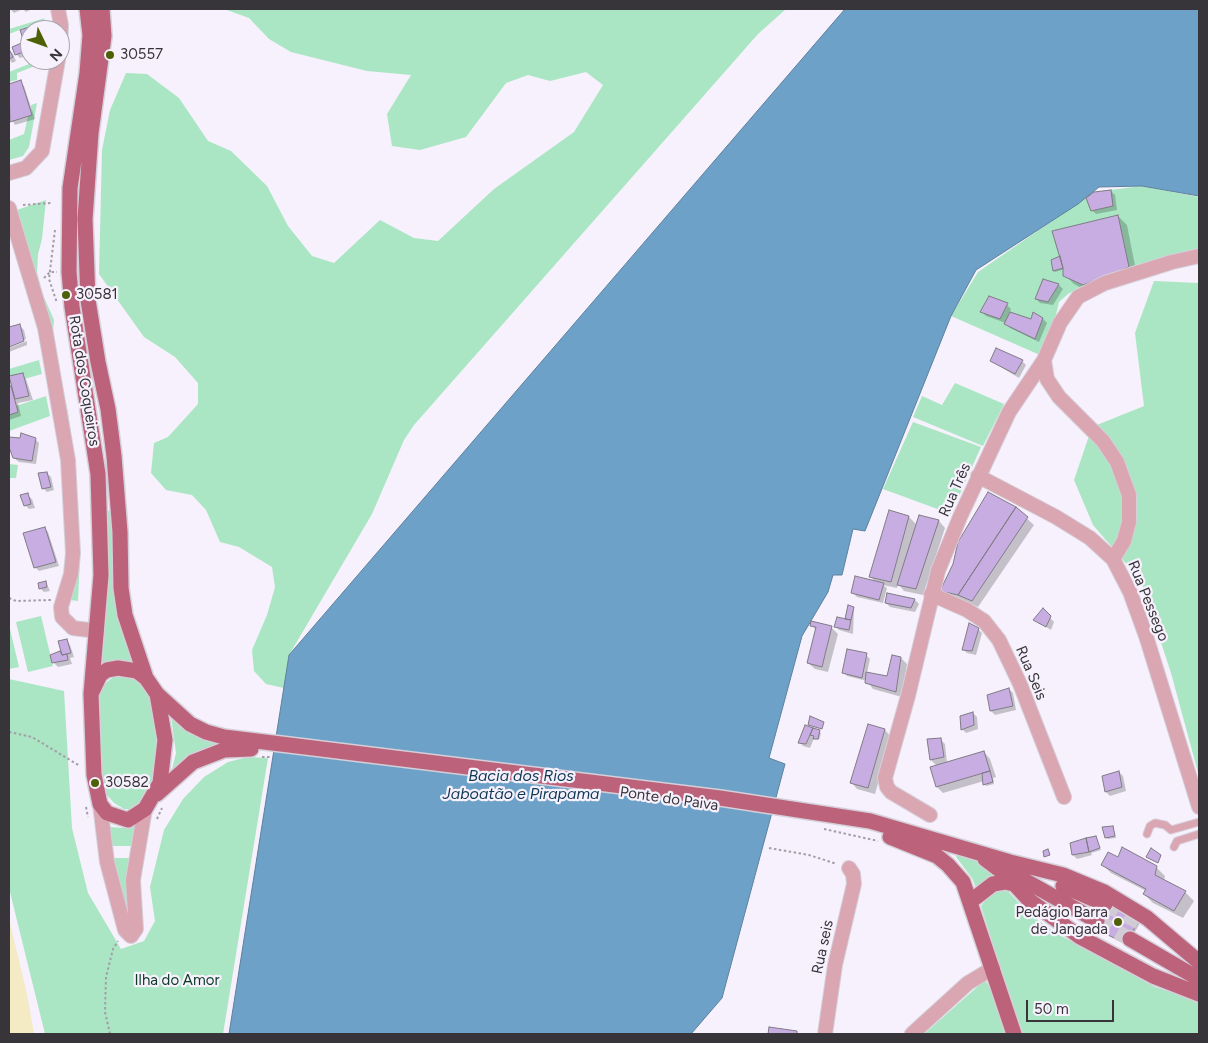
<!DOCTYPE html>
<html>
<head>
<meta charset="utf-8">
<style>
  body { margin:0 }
  #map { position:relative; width:1208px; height:1043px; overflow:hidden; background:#f6f1fc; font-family:Figtree,sans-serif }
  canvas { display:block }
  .frame { position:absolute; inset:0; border:10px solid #37353a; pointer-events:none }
  .north { position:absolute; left:20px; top:20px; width:50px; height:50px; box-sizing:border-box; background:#f6f1fc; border:1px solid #aaa6ae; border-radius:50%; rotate:132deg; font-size:14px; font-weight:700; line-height:20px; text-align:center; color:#37353a }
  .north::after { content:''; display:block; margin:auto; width:18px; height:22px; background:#4d6006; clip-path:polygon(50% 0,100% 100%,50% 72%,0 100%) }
  .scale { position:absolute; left:1026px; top:1000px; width:88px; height:22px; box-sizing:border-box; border:2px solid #37353a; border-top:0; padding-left:6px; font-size:15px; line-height:18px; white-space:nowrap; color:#37353a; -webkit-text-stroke:4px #f6f1fc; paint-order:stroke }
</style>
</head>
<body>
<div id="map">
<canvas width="1208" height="1043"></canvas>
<div class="frame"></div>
<div class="north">N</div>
<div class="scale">50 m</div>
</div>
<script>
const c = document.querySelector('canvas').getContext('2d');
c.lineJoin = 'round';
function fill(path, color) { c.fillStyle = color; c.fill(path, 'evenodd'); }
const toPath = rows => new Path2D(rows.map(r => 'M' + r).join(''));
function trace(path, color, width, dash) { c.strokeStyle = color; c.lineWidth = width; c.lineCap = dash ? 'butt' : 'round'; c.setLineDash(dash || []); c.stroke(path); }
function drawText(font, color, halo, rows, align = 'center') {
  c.font = font + ' Figtree,sans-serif'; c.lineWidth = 4.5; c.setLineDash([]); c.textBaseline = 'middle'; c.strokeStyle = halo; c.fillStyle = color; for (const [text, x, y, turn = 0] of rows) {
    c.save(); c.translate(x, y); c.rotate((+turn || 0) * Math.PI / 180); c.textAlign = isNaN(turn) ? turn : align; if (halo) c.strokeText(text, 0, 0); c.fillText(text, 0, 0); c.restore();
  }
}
fill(toPath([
  [224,9,786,9,758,34,414,425,404,440,372,514,289,655,284,688,266,684,254,671,252,650,267,615,275,587,272,567,239,547,220,542,206,510,192,495,166,490,151,473,154,443,168,437,198,404,198,383,175,357,144,337,99,274,102,150,110,110,126,73,147,74,179,98,208,141,231,151,267,186,288,226,312,256,334,263,380,220,414,238,438,241,494,189,574,132,603,85,586,72,550,81,528,75,506,83,466,137,420,150,392,146,387,114,411,75,367,71,291,52,269,39,249,18],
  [45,18,43,21,9,34,9,29],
  [39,60,40,64,17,73,17,80,9,82,9,72],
  [37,103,29,147,23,156,9,160,9,140,24,134,28,116,32,115,31,105],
  [1142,186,1199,197,1199,249,1129,267,1087,283,1068,294,1059,302,1052,332,1040,355,951,316,978,272,1094,192],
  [46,200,42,239,38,254,37,272,43,295,54,320,52,342,68,412,75,464,80,557,78,601,70,600,70,449,14,211],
  [1154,281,1199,283,1199,776,1171,673,1141,581,1093,525,1074,480,1092,427,1144,406,1135,333],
  [39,360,42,374,24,379,9,376,11,385,9,386,9,369],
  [955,383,1004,404,983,446,913,417,922,396,942,405],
  [46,396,50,416,9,431,9,415,18,412,16,406],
  [913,422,981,447,951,514,883,489],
  [9,464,18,465,16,478,9,478],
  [103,511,114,511,114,600,132,663,98,667],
  [41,616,53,666,28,672,16,622],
  [9,625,19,667,9,669],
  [118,673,134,676,144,684,154,700,166,760,137,809,124,809,114,803,107,795,103,782,98,699,100,688],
  [9,679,64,691,72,828,88,893,121,949,144,941,155,921,150,887,164,830,183,799,204,777,228,762,248,757,268,758,223,1034,45,1034,9,888],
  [171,716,228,741,195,756,169,781,176,753],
  [103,822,111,827,123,828,140,824,132,846,108,846],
  [959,850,1002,874,978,893,972,878,956,857],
  [112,858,129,858,126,875,131,928],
  [1005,888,1028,913,1056,933,1155,987,1199,1001,1199,1034,1021,1034,981,906,990,894],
  [985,980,995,996,1007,1034,924,1034]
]), '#aae6c3');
fill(toPath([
  [9,919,27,994,34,1034,9,1034]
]), '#f4eac4');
const water = toPath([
  [845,9,1199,9,1199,196,1142,186,1099,187,1078,204,976,270,951,316,865,531,853,529,842,575,833,575,828,592,802,636,769,758,785,764,722,998,691,1034,229,1034,289,655,845,9]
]);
fill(water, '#6da1c7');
trace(water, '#5d819d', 1);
fill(toPath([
  [10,9,30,9,30,10,26,12,23,9,14,13],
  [28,28,30,30,29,45,25,41],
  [23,44,30,55,20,58,16,54],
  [9,50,13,54,16,61,12,63,9,59],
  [20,82,24,86,35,119,15,125,9,115,9,85],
  [1111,191,1115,195,1117,210,1096,214,1092,210],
  [1118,216,1127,225,1137,276,1092,294,1074,284,1065,275,1065,269,1055,272,1054,271,1059,258],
  [1044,281,1059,285,1063,289,1053,305,1040,303,1036,299],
  [989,297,1007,305,1011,309,1009,313,1031,321,1034,314,1043,319,1047,323,1039,342,1010,328,1006,323,986,316,982,312],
  [20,326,24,330,26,339,9,345,9,329],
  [27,341,27,345,9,352,9,348],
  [991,361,1022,361,1026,365,1019,378],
  [22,375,26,379,33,400,18,403,21,416,9,420,9,387,13,387],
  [9,438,35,439,39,443,36,464,19,462,14,458],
  [47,473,51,477,54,490,47,492,43,488],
  [27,495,32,499,35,508,29,509,25,505],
  [1015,508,1034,525,978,607,967,602,950,599,941,591],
  [890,511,909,517,917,525,920,516,939,521,945,528,923,595,904,591,898,584,897,588,883,585,887,588,883,603,857,597,853,593,876,583,870,576],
  [44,528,48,532,59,566,39,571,35,567],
  [46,582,50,591,44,592,40,588],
  [888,594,915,600,919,604,915,612,890,607,886,603],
  [854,608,853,634,839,630,835,626,849,621],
  [1043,610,1054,622,1051,630,1035,620],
  [812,626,831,627,838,634,828,672,815,669,808,663,817,631],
  [978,629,982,633,976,655,967,653,963,649],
  [66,640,70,645,74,657,70,658,72,664,58,667,54,663,52,655,62,652],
  [866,655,870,659,867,673,888,677,901,658,907,664,902,697,873,689,867,681,847,676,843,672],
  [1009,689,1013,693,1016,710,995,715,991,711],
  [973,713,977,717,978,729,966,733,962,729],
  [805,727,821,733,819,740,814,738,810,748,803,746,799,742],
  [885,730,891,737,875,794,857,789,851,782],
  [941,740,945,744,947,763,984,752,990,759,996,777,993,778,994,784,986,786,984,781,943,793,937,787,937,766,931,760],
  [1119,772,1123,776,1126,791,1110,796,1106,792,1104,777],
  [1113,827,1116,838,1108,839,1106,838],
  [1095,837,1101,850,1091,853,1092,855,1077,859,1073,855],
  [1118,859,1156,867,1165,876,1164,881,1185,892,1194,901,1183,918,1153,903,1144,894,1146,891,1111,873,1102,864],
  [1142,919,1128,945,1098,929]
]), '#0003');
const building = toPath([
  [29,27,30,40,24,42,20,30,29,27],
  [24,42,27,51,15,55,12,47,24,42],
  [9,49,13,57,9,59,9,49],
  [21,80,32,115,10,122,9,84,21,80],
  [1111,190,1113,206,1091,211,1086,198,1094,192,1111,190],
  [1118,215,1129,267,1083,285,1063,276,1063,268,1052,231,1118,215],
  [1060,256,1063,268,1053,271,1051,260,1060,256],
  [1043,279,1059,284,1048,302,1035,299,1043,279],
  [989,296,1008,303,1000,319,980,312,989,296],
  [1010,312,1031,319,1033,312,1043,318,1035,339,1004,324,1010,312],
  [20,324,24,341,9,347,9,327,20,324],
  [996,348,1023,360,1015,374,990,361,996,348],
  [23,373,29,396,15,399,9,376,23,373],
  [9,386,11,386,18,412,9,415,9,386],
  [21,433,36,438,32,461,13,458,9,447,9,437,20,438,21,433],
  [47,472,51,487,42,489,38,473,47,472],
  [988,492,1016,507,958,595,940,591,953,564,958,542,988,492],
  [28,493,31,504,24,506,20,495,28,493],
  [1016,507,1028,517,972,601,958,595,1016,507],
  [889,510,909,516,891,582,869,577,889,510],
  [919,515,939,520,916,589,897,585,919,515],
  [45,527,56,562,34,568,23,533,45,527],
  [855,576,884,583,879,600,851,593,855,576],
  [46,581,47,587,39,589,38,583,46,581],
  [887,593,915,599,911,608,885,603,887,593],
  [848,605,854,607,851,620,845,619,848,605],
  [1043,608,1051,616,1046,627,1033,620,1043,608],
  [837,617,851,620,849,630,834,627,837,617],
  [811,621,832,626,822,667,807,663,816,627,810,626,811,621],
  [969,623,979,628,972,651,962,650,969,623],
  [67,639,71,653,62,655,58,641,67,639],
  [847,649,867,653,862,678,842,673,847,649],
  [60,651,62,655,67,654,68,660,52,663,50,655,60,651],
  [892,655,901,657,896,692,865,683,866,672,887,676,892,655],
  [1009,688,1013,706,990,711,987,695,1009,688],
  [973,712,974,725,961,730,960,716,973,712],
  [810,716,824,722,822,729,808,725,810,716],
  [868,724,885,729,868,788,850,783,868,724],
  [805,725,813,728,806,744,798,743,805,725],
  [813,728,820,730,818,739,813,739,814,736,810,735,813,728],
  [941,738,944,757,930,760,927,739,941,738],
  [984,751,990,771,936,787,930,767,984,751],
  [990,771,993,782,983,785,982,773,990,771],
  [1119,771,1122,787,1105,792,1102,776,1119,771],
  [1113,826,1115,836,1105,838,1102,827,1113,826],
  [1096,836,1100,848,1089,852,1086,838,1096,836],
  [1086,838,1089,852,1072,855,1070,843,1086,838],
  [1122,847,1157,866,1155,875,1186,891,1174,911,1143,894,1146,889,1101,865,1108,852,1118,857,1122,847],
  [1151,848,1161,855,1158,863,1146,857,1151,848],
  [1048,849,1050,855,1044,857,1043,851,1048,849],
  [1109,900,1141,916,1126,944,1094,928,1109,900],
  [769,1027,797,1031,797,1034,768,1034,769,1027]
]);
fill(building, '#c8ade2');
trace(building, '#807b85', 1);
trace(toPath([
  [1105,904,1139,922],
  [1097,921,1130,939]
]), '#d0cbd5', 15, [15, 8]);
const service = toPath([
  [1147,834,1150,826,1155,823,1165,825,1171,830,1199,822],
  [1174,847,1177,841,1199,834]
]);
const minor = toPath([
  [58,9,61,25,60,50],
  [9,173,26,168,42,151,58,60],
  [9,208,45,328,68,460,73,553,71,574,61,607,62,617,73,628,97,631],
  [1044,360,1047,379,1059,397,1103,441,1117,462,1129,495,1129,522,1124,541,1113,559],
  [978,476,1056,517,1090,538,1113,559,1130,592,1146,636,1199,807],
  [931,594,967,610,984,621,999,640,1020,684,1064,797],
  [100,804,107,862,125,930,131,936,136,929,133,880,145,809],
  [930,815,891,792,887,787,885,778,908,696,938,571,960,517,1009,412,1044,360,1060,323,1078,297,1105,283,1172,262,1199,256],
  [825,1034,835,965,854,884,853,874,849,868],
  [912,1034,968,983,993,968]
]);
const primary = toPath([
  [87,9,90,35,87,73,70,188,69,272,72,307,98,474,101,575,91,694,94,775,100,804,107,813,128,820,145,809,160,783,165,740,157,694,146,678,137,671,118,668,107,670,100,675,91,694],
  [102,9,104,36,91,133,85,219,88,300,98,362,108,409,114,456,120,532,121,588,125,615,146,678],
  [157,694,190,724,206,732,224,737,720,798,870,821,1010,862,1063,875,1104,892,1147,918,1199,962],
  [157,794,193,762,224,750,251,749],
  [890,837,937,856,948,865,963,882,1014,1034],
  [985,859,1005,874,1029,900,1080,937,1153,976,1199,994],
  [1008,871,1097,921],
  [1063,886,1105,904],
  [971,901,993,884,1005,882,1014,884],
  [1130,939,1199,979]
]);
trace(service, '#d4cfd9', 9);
trace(minor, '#d4cfd9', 16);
trace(primary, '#d4cfd9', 18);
trace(toPath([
  [23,205,51,203],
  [55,230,49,279,57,303],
  [44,278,50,272,57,272],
  [9,598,16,601,51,600],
  [9,732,32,737,80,766],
  [262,757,272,757],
  [86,807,88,817],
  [157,819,162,808],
  [824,829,878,841],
  [769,848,809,855,837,864],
  [110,1034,105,1012,106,977,113,949,118,941]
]), '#a29ea7', 2, [2.5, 2.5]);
trace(service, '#daa6b1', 7);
trace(minor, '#daa6b1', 14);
trace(primary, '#bc627a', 15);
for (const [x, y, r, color] of [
  [110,55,5,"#4d6006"],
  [66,295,5,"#4d6006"],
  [95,783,5,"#4d6006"],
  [1118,922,5,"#4d6006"]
]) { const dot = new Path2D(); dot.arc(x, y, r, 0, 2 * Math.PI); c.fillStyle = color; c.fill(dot); trace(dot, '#f6f1fc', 2); }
drawText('15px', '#37353a', '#f6f1fc', [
  ["30557",120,55],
  ["30581",76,295],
  ["30582",105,783],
  ["Pedágio Barra",1108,913,"right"],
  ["de Jangada",1108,930,"right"]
], 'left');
drawText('15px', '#37353a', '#f6f1fc', [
  ["Rota dos Coqueiros",84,381,81],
  ["Rua Três",955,490,-66],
  ["Rua Pessego",1148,601,68],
  ["Rua Seis",1031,673,67],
  ["Ponte do Paiva",669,799,8],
  ["Rua seis",823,947,-78]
]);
drawText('15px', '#0a3b24', '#f6f1fc', [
  ["Ilha do Amor",177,981]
]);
drawText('italic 16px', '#0e3853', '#f6f1fc', [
  ["Bacia dos Rios",521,776],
  ["Jaboatão e Pirapama",521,794]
]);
</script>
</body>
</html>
